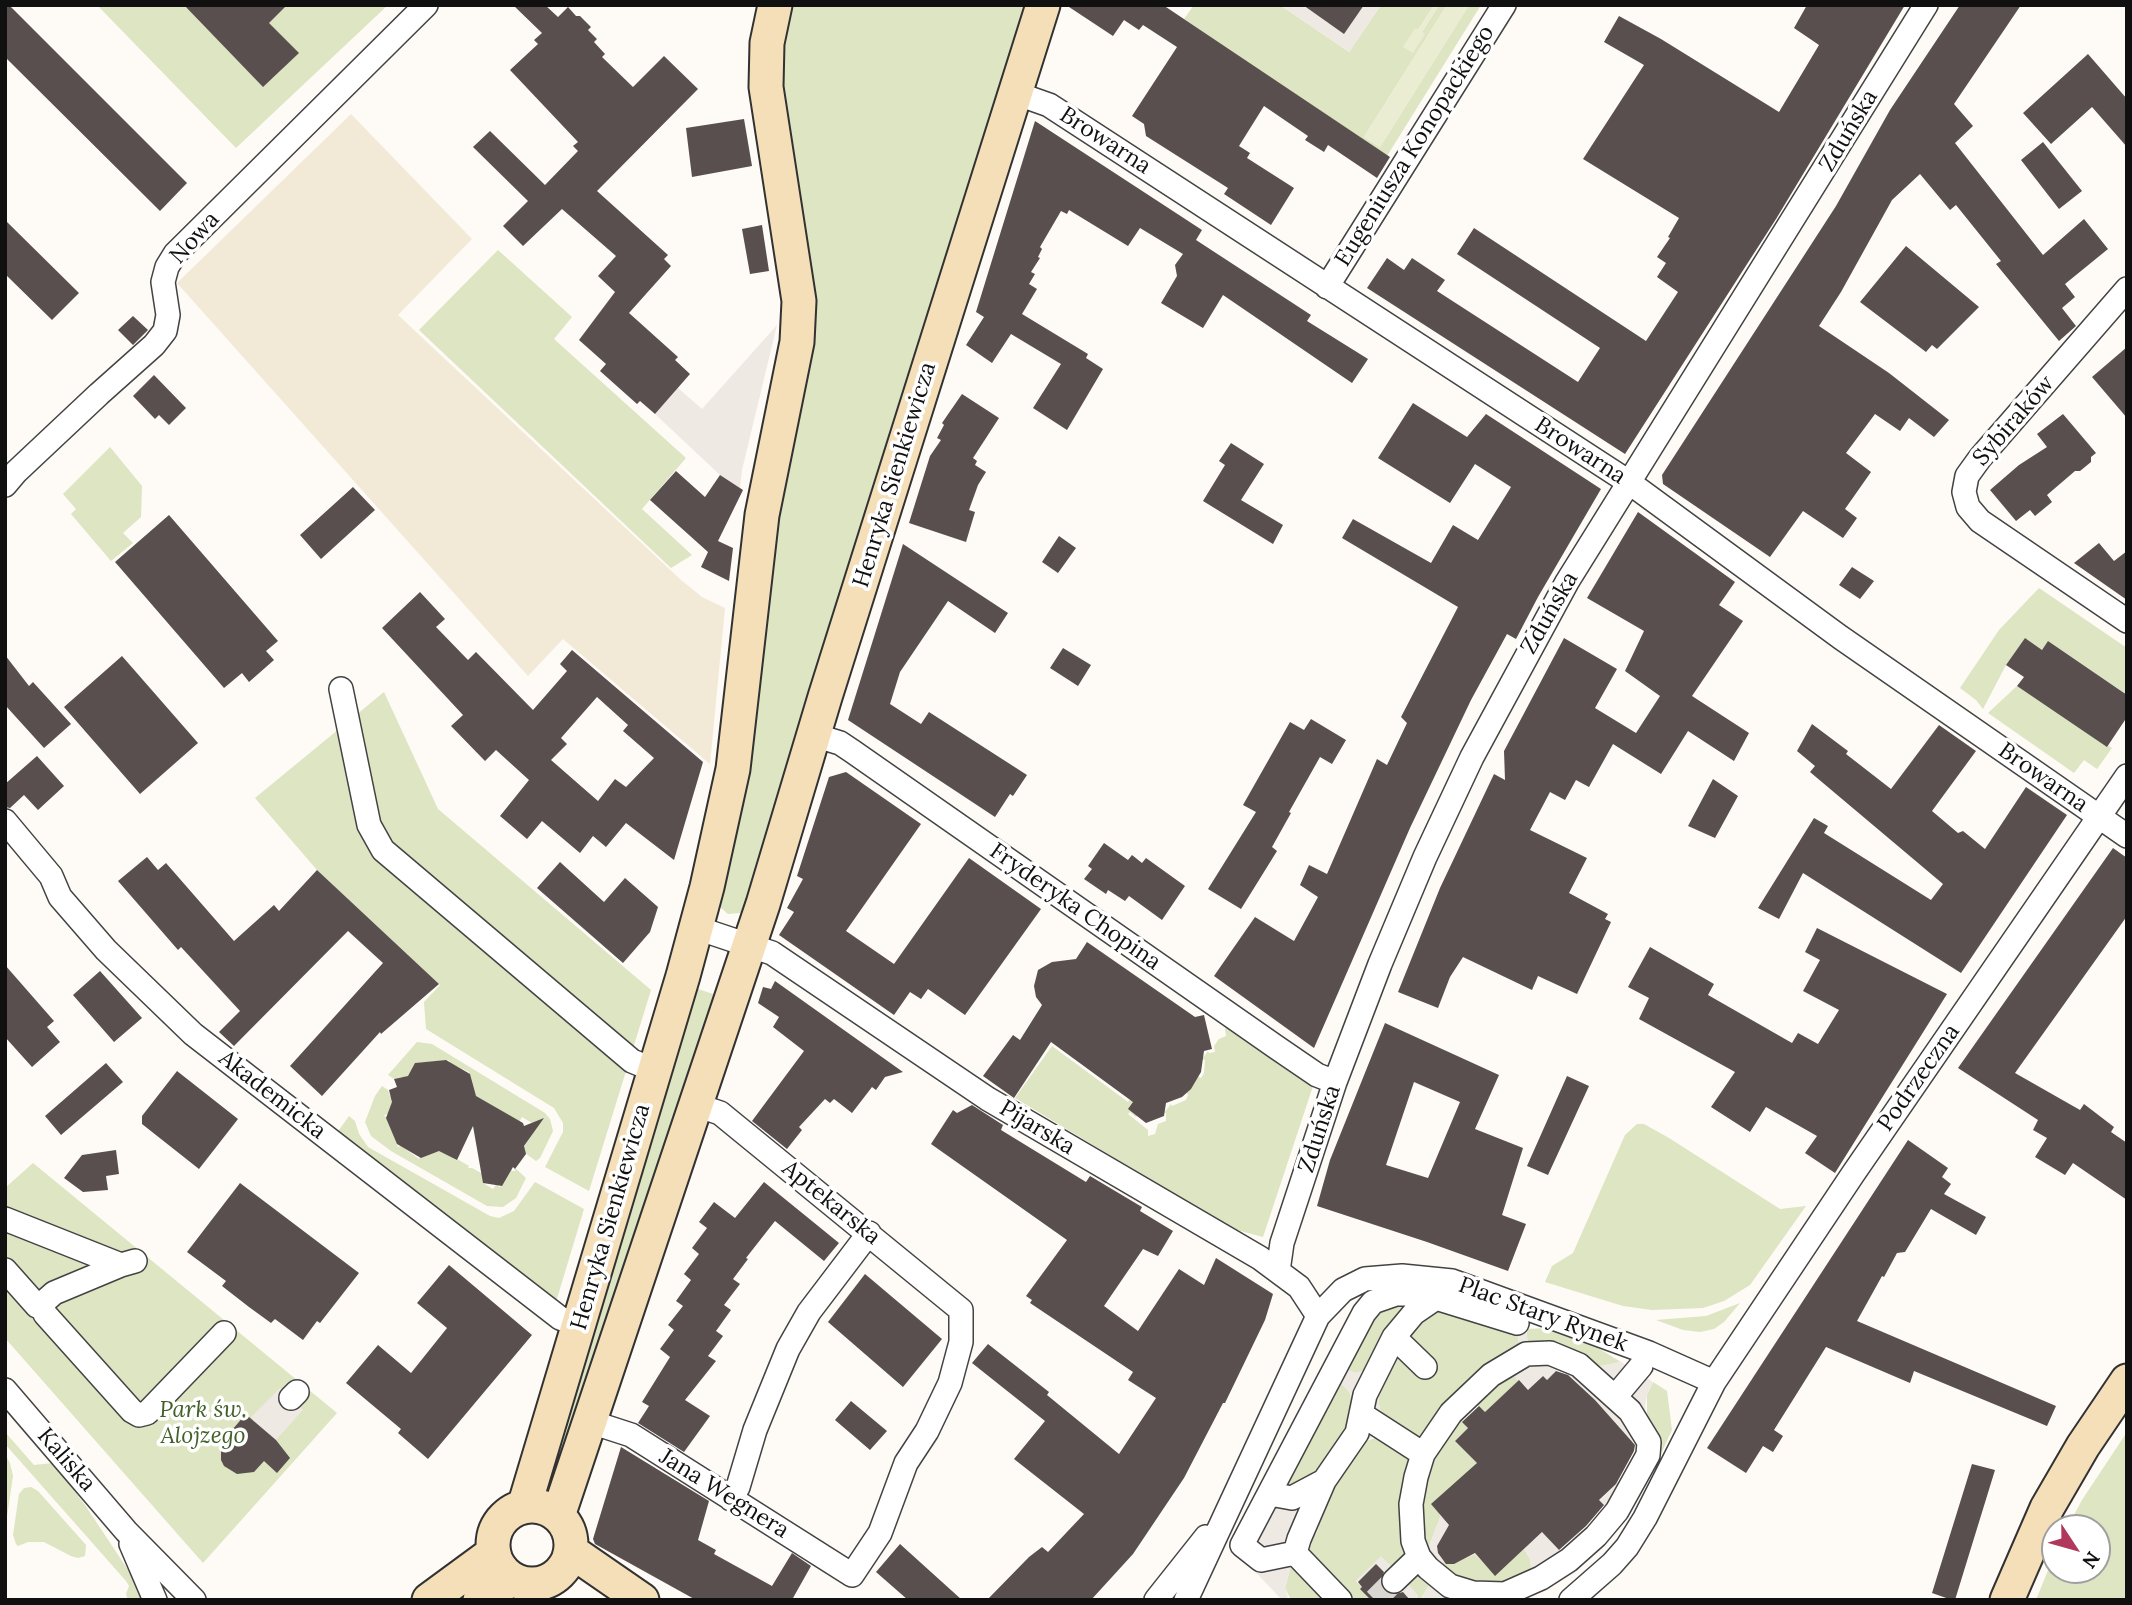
<!DOCTYPE html>
<html>
<head>
<meta charset="utf-8">
<style>
  body { margin:0 }
  #map { position:relative; width:2132px; height:1605px; overflow:hidden; background:#fefaf5; font-family:Lora,serif }
  canvas { display:block }
  .frame { position:absolute; inset:0; border:7px solid #101010; pointer-events:none }
  .north { position:absolute; left:2041px; top:1514px; width:70px; height:70px; box-sizing:border-box; background:#fff; border:2px solid #9f9f9f; border-radius:50%; rotate:126deg; font-size:19px; font-weight:700; line-height:28px; text-align:center; color:#101010 }
  .north::after { content:''; display:block; margin:auto; width:24px; height:32px; background:#b0385c; clip-path:polygon(50% 0,100% 100%,50% 72%,0 100%) }
</style>
</head>
<body>
<div id="map">
<canvas width="2132" height="1605"></canvas>
<div class="frame"></div>
<div class="north">N</div>
</div>
<script>
const c = document.querySelector('canvas').getContext('2d');
c.lineJoin = 'round';
function fill(path, color) { c.fillStyle = color; c.fill(path, 'evenodd'); }
const toPath = rows => new Path2D(rows.map(r => 'M' + r).join(''));
function trace(path, color, width, dash) { c.strokeStyle = color; c.lineWidth = width; c.lineCap = dash ? 'butt' : 'round'; c.setLineDash(dash || []); c.stroke(path); }
function drawText(font, color, halo, rows, align = 'center') {
  c.font = font + ' Lora,serif'; c.lineWidth = 7; c.setLineDash([]); c.textBaseline = 'middle'; c.strokeStyle = halo; c.fillStyle = color; for (const [text, x, y, turn = 0] of rows) {
    c.save(); c.translate(x, y); c.rotate((+turn || 0) * Math.PI / 180); c.textAlign = isNaN(turn) ? turn : align; if (halo) c.strokeText(text, 0, 0); c.fillText(text, 0, 0); c.restore();
  }
}
fill(toPath([
  [351,114,472,239,398,315,681,580,702,597,725,608,710,764,563,639,528,676,177,283]
]), '#f2e9d7');
fill(toPath([
  [97,5,388,5,236,148],
  [790,5,1030,5,744,910,740,913,728,914,718,905,746,779,794,189,779,54],
  [1194,5,1280,5,1349,52,1381,5,1434,5,1418,30,1415,29,1424,34,1422,32,1439,5,1447,5,1364,137,1380,147,1469,5,1481,5,1387,156,1184,19],
  [498,250,572,317,554,339,686,458,642,509,692,555,671,568,419,330],
  [110,447,142,486,141,517,123,533,133,543,111,561,71,514,76,509,63,494],
  [2039,588,2127,648,2127,698,2123,692,2048,641,2042,650,2025,638,2006,665,1983,709,1976,700,1960,688,1999,630],
  [2017,686,2112,748,2097,769,2084,760,2074,773,1988,713],
  [384,692,438,809,651,990,589,1191,545,1167,563,1132,563,1123,554,1108,426,1029,424,1002,440,985,317,870,255,798],
  [695,988,716,995,568,1459,548,1453],
  [1231,1022,1314,1083,1263,1237,1233,1229,1015,1098,1052,1046,1128,1102,1133,1095,1145,1104,1136,1117,1130,1112,1128,1114,1148,1130,1148,1136,1155,1134,1158,1124,1166,1121,1166,1113,1164,1113,1171,1104,1172,1106,1186,1100,1188,1095,1185,1091,1196,1076,1201,1078,1204,1073,1205,1060,1202,1059,1208,1051,1209,1053,1215,1052,1214,1046,1219,1039,1226,1036,1225,1029],
  [417,1042,432,1044,545,1113,550,1119,553,1131,540,1158,536,1161,525,1153,525,1149,522,1150,533,1133,532,1123,522,1117,518,1124,474,1098,469,1072,450,1063,449,1060,415,1063,415,1066,407,1081,401,1077,394,1079,388,1075],
  [382,1086,388,1090,390,1096,396,1100,388,1114,384,1115,392,1124,389,1125,400,1142,397,1144,398,1147,401,1146,419,1159,428,1141,454,1157,456,1161,457,1159,469,1166,468,1168,472,1168,483,1174,483,1183,493,1189,497,1183,499,1187,502,1186,502,1181,511,1168,512,1171,515,1171,515,1168,526,1178,516,1198,503,1207,487,1206,391,1151,371,1136,365,1122,375,1096],
  [349,1116,355,1121,359,1134,368,1147,490,1216,499,1218,514,1211,535,1182,584,1209,556,1302,337,1133],
  [1637,1124,1644,1124,1669,1138,1780,1209,1806,1206,1750,1285,1724,1301,1703,1308,1652,1310,1623,1306,1545,1282,1552,1266,1573,1253,1625,1135],
  [33,1163,337,1413,203,1563,5,1338,5,1188],
  [1413,1300,1368,1370,1355,1373,1340,1367,1370,1311],
  [1740,1303,1724,1322,1714,1329,1700,1332,1683,1330,1656,1320,1706,1316],
  [1436,1311,1517,1329,1519,1344,1518,1351,1422,1442,1390,1422,1380,1410,1377,1389,1404,1338,1418,1320],
  [1548,1328,1568,1330,1621,1362,1601,1366,1528,1344,1526,1329],
  [1511,1374,1519,1380,1485,1412,1478,1405,1462,1420,1468,1428,1455,1441,1477,1463,1441,1515,1426,1554,1418,1539,1423,1473,1462,1410],
  [1335,1376,1350,1393,1352,1402,1349,1430,1312,1479,1283,1490],
  [1653,1382,1667,1391,1672,1430,1652,1473,1637,1498,1647,1419,1647,1395],
  [5,1432,34,1465,53,1463,85,1505,136,1582,143,1596,139,1600,128,1600,126,1594,129,1586,126,1581,5,1444],
  [2127,1432,2127,1600,2036,1600,2055,1553,2055,1570,2097,1570,2097,1528,2067,1528,2082,1500],
  [1383,1435,1412,1459,1408,1553,1395,1570,1381,1557,1356,1581,1374,1600,1349,1600,1305,1547,1317,1533,1327,1493,1364,1442],
  [5,1454,10,1463,13,1476,5,1530],
  [31,1487,38,1491,86,1545,85,1556,78,1558,71,1556,44,1542,28,1542,18,1546,16,1544,13,1535,19,1494,24,1488],
  [1524,1549,1530,1559,1531,1567,1524,1581,1470,1587,1440,1565,1444,1561,1456,1558,1459,1561,1475,1554,1495,1575],
  [1291,1566,1297,1566,1332,1600,1291,1600,1285,1588],
  [1416,1574,1427,1580,1429,1585,1420,1600,1415,1600,1418,1596,1406,1582]
]), '#dde5c2');
fill(toPath([
  [1434,5,1439,5,1422,32,1425,34,1413,53,1403,47,1415,28,1418,30],
  [1447,5,1469,5,1380,147,1364,137]
]), '#ebedd2');
fill(toPath([
  [1280,5,1303,5,1344,33,1364,5,1381,5,1349,52],
  [777,325,742,470,740,488,720,475,655,414,678,388,702,409],
  [1426,1296,1436,1298,1436,1311,1425,1314,1418,1320,1404,1338,1381,1377,1377,1389,1380,1410,1390,1422,1417,1441,1422,1442,1463,1392,1488,1371,1516,1354,1519,1344,1517,1329,1526,1329,1528,1344,1532,1347,1547,1345,1601,1366,1621,1362,1653,1382,1647,1395,1645,1407,1654,1453,1632,1494,1637,1498,1632,1505,1628,1503,1609,1530,1577,1561,1524,1593,1516,1600,1477,1600,1455,1595,1445,1600,1420,1600,1429,1585,1427,1580,1416,1574,1412,1574,1406,1581,1418,1596,1415,1600,1410,1600,1387,1573,1376,1565,1358,1582,1356,1581,1381,1556,1395,1570,1402,1564,1408,1553,1406,1495,1412,1469,1412,1459,1389,1438,1383,1435,1373,1437,1364,1442,1338,1471,1327,1493,1317,1533,1305,1547,1311,1560,1349,1600,1332,1600,1302,1568,1296,1566,1291,1566,1285,1588,1288,1597,1282,1600,1245,1561,1239,1550,1274,1487,1290,1489,1312,1479,1332,1456,1349,1430,1354,1410,1350,1393,1332,1374,1337,1365,1355,1373,1368,1370,1397,1321,1416,1302],
  [1557,1370,1562,1370,1593,1399,1632,1442,1637,1437,1640,1437,1644,1450,1625,1486,1619,1481,1599,1501,1607,1509,1562,1553,1542,1532,1524,1549,1530,1559,1531,1567,1524,1581,1512,1586,1481,1589,1453,1581,1439,1570,1444,1561,1437,1550,1443,1544,1440,1541,1450,1524,1441,1515,1426,1554,1421,1549,1418,1539,1417,1505,1419,1490,1433,1451,1462,1410,1489,1384,1504,1374,1511,1374,1529,1390,1542,1376,1547,1380],
  [280,1388,303,1410,276,1440,273,1438,270,1440,251,1422,253,1419,251,1417]
]), '#efe9e3');
fill(toPath([
  [5,5,9,5,187,183,160,211,5,57],
  [184,5,287,5,269,23,299,53,263,87],
  [513,5,545,5,558,17,568,7,576,16,580,16,591,27,588,30,597,39,594,42,605,54,602,57,633,87,664,56,698,89,597,191,668,255,664,259,671,266,629,313,678,357,675,360,690,374,655,414,640,401,637,404,600,371,606,364,579,340,615,292,598,276,616,256,562,209,523,246,503,226,528,201,473,147,490,131,545,185,578,151,573,146,578,142,510,70,538,44,534,40,542,33],
  [1066,5,1163,5,1390,157,1377,178,1328,145,1324,152,1305,140,1308,136,1264,106,1239,146,1250,153,1247,158,1294,188,1271,225,1224,194,1228,188,1146,136,1144,124,1132,116,1177,47,1143,25,1139,30,1124,20,1113,36],
  [1303,5,1364,5,1344,34],
  [1807,5,1905,5,1776,219,1625,454,1367,288,1387,258,1404,270,1412,258,1445,280,1437,291,1578,382,1600,348,1457,254,1474,228,1646,341,1678,292,1657,277,1666,263,1657,257,1670,238,1668,237,1679,218,1583,159,1644,65,1604,42,1619,16,1661,39,1779,112,1819,45,1794,28],
  [1960,5,2021,5,1954,104,1973,126,1955,143,2043,255,2084,219,2108,249,2065,284,2075,297,2062,308,2076,326,2059,341,1996,264,2001,261,1956,205,1950,210,1920,174,1892,200,1841,292,1819,326,1889,373,1949,420,1934,437,1909,418,1900,431,1875,414,1846,453,1871,472,1845,509,1857,518,1843,538,1803,511,1770,557,1663,484,1662,475,1836,206,1890,110],
  [2088,54,2127,99,2127,147,2092,107,2051,144,2023,113],
  [744,119,752,166,692,177,686,128],
  [1035,121,1202,230,1196,240,1311,315,1307,321,1368,359,1352,383,1223,295,1203,328,1161,303,1177,276,1175,265,1183,254,1140,228,1128,246,1069,210,1067,214,1061,211,1040,247,1042,249,1038,257,1040,258,1031,272,1035,274,1029,284,1037,289,1022,314,1088,354,1086,358,1103,369,1067,430,1033,408,1061,364,1011,334,992,363,966,345,984,317,976,312],
  [2043,142,2082,191,2059,209,2021,160],
  [5,220,79,293,52,320,5,274],
  [762,225,769,271,750,274,742,229],
  [1906,246,1979,307,1937,349,1932,345,1926,352,1860,302],
  [133,316,148,330,133,345,118,330],
  [2127,347,2127,418,2092,377],
  [154,375,186,408,169,425,159,415,155,419,133,396],
  [962,394,999,418,973,458,977,461,975,465,986,472,978,485,969,510,975,512,966,542,909,523,930,456,941,440,937,438,944,425,942,423],
  [1413,403,1467,437,1486,414,1601,489,1538,597,1516,639,1507,634,1471,700,1410,828,1314,1048,1214,976,1255,917,1294,941,1318,897,1300,885,1309,865,1327,874,1377,759,1387,765,1407,723,1401,717,1458,607,1342,538,1353,519,1431,563,1453,525,1478,540,1511,487,1475,464,1450,503,1378,458],
  [2063,414,2096,453,2091,457,2091,462,2080,471,2075,471,2047,495,2052,502,2035,516,2030,510,2016,521,1990,490,2019,465,2047,447,2037,434],
  [1231,443,1264,464,1241,500,1283,525,1273,544,1203,501,1225,465,1219,461],
  [676,471,705,497,720,475,743,490,718,541,733,548,729,581,701,567,708,552,650,500],
  [353,487,375,510,321,559,300,535],
  [1638,512,1735,582,1719,605,1743,621,1692,696,1749,733,1734,761,1688,731,1661,774,1613,744,1589,787,1576,780,1565,800,1550,792,1530,830,1587,858,1569,893,1608,914,1605,919,1611,922,1577,994,1538,976,1532,990,1463,957,1450,977,1438,1008,1398,992,1440,888,1494,774,1505,780,1504,751,1564,638,1617,669,1595,708,1636,733,1660,696,1625,671,1644,631,1587,598],
  [169,515,278,641,266,651,274,660,249,682,242,673,224,688,115,562],
  [1059,536,1076,548,1058,573,1042,562],
  [2099,543,2114,561,2127,551,2127,600,2074,563],
  [903,544,1008,613,995,633,948,601,900,672,890,704,921,724,929,712,1027,775,1013,796,1010,794,995,817,848,720],
  [1852,567,1874,581,1860,599,1839,585],
  [420,592,445,619,436,627,468,660,476,652,533,710,567,671,560,664,572,650,703,762,674,860,626,823,606,847,593,836,580,853,542,821,527,839,500,816,529,780,496,750,485,761,451,726,463,715,382,628],
  [597,697,628,725,623,731,654,758,626,787,615,779,598,801,551,760,567,744,561,738],
  [2025,638,2042,650,2048,641,2127,695,2127,717,2107,747,2017,686,2024,677,2006,665],
  [1063,648,1091,665,1078,686,1050,668],
  [5,655,29,686,33,682,71,724,44,748,5,705],
  [122,656,198,743,140,794,64,707],
  [1311,719,1346,740,1332,764,1320,757,1289,812,1291,813,1272,847,1277,851,1241,909,1208,889,1256,812,1243,805,1290,722,1304,730],
  [1812,724,1848,751,1846,754,1891,789,1939,725,1976,751,1932,811,1958,833,1963,831,1985,849,2026,787,2067,815,1961,973,1803,873,1779,919,1758,908,1814,818,1828,826,1824,833,1931,900,1943,884,1810,772,1815,766,1797,751],
  [37,756,64,786,38,810,24,795,10,808,5,807,5,784],
  [846,772,921,824,846,931,894,964,969,858,1041,909,965,1015,928,989,921,999,910,992,894,1015,779,935,794,912,787,908,803,879,797,876,829,777],
  [1713,779,1738,796,1715,838,1688,826],
  [1104,843,1128,860,1132,855,1142,863,1146,858,1185,886,1162,920,1129,896,1125,901,1108,890,1106,894,1084,879,1092,869,1088,866],
  [2113,848,2127,858,2127,916,2015,1073,2080,1110,2084,1104,2114,1127,2111,1132,2127,1143,2127,1200,2073,1163,2065,1175,2035,1157,2047,1138,2033,1130,2038,1120,1958,1068],
  [147,857,158,870,166,863,234,941,274,905,279,911,317,870,439,984,381,1034,380,1032,322,1096,290,1066,383,963,348,931,234,1046,219,1032,240,1011,181,947,178,950,118,881],
  [560,862,604,902,625,878,658,907,650,932,623,963,537,888],
  [1817,928,1947,994,1835,1173,1805,1153,1817,1136,1766,1107,1750,1132,1711,1107,1735,1072,1639,1019,1649,998,1628,987,1650,947,1714,984,1708,995,1792,1043,1798,1033,1818,1044,1839,1010,1803,991,1820,960,1805,952],
  [1087,942,1195,1017,1204,1015,1212,1049,1204,1051,1201,1072,1191,1089,1182,1097,1166,1103,1164,1116,1146,1123,1128,1109,1133,1102,1051,1042,1014,1098,983,1076,1013,1035,1020,1040,1042,1005,1036,997,1034,986,1038,970,1052,962,1076,959],
  [5,965,54,1021,47,1027,60,1042,32,1067,5,1037],
  [100,971,142,1018,114,1042,73,995],
  [775,981,903,1072,885,1077,876,1090,872,1087,852,1113,834,1099,830,1103,825,1099,799,1127,802,1130,787,1149,752,1121,804,1051,773,1027,779,1017,758,1003,763,987,771,989],
  [1385,1023,1499,1075,1475,1129,1523,1148,1502,1215,1526,1224,1508,1271,1427,1242,1317,1206,1330,1160],
  [1414,1082,1460,1102,1428,1178,1386,1165],
  [446,1060,470,1074,476,1096,523,1123,524,1126,544,1118,524,1146,526,1154,515,1169,513,1167,502,1186,483,1183,473,1126,457,1160,439,1151,421,1158,397,1144,386,1118,392,1102,389,1090,397,1087,394,1079,408,1076,415,1063],
  [106,1063,123,1082,61,1135,45,1116],
  [177,1071,238,1119,199,1169,142,1124,142,1116],
  [1567,1076,1589,1086,1548,1175,1527,1166],
  [972,1105,1003,1125,1001,1130,1086,1182,1090,1176,1142,1207,1140,1211,1173,1231,1158,1256,1143,1249,1104,1306,1138,1331,1179,1269,1204,1285,1216,1258,1273,1294,1265,1320,1225,1403,1223,1403,1184,1478,1133,1554,1091,1600,987,1600,1029,1557,1042,1547,1048,1552,1084,1514,1014,1459,1045,1421,972,1363,988,1344,1049,1392,1047,1395,1119,1454,1156,1398,1128,1380,1133,1372,1030,1303,1032,1300,1026,1296,1067,1240,931,1144,953,1110,957,1113],
  [1908,1140,1948,1168,1942,1177,1951,1184,1944,1194,1986,1217,1976,1235,1931,1209,1905,1252,1897,1253,1884,1277,1882,1276,1857,1321,2056,1406,2047,1426,1914,1371,1910,1383,1826,1347,1774,1430,1783,1436,1773,1452,1763,1446,1746,1473,1707,1448],
  [116,1150,119,1174,106,1176,108,1190,83,1192,64,1178,82,1155],
  [764,1182,839,1243,824,1261,775,1221,746,1258,748,1259,733,1279,740,1284,724,1305,731,1310,716,1331,723,1336,708,1356,716,1361,685,1400,710,1416,684,1452,638,1423,649,1406,642,1402,670,1357,660,1349,674,1330,668,1325,683,1306,676,1301,691,1280,684,1274,699,1254,692,1248,707,1228,699,1222,714,1202,735,1218],
  [240,1183,359,1273,320,1323,317,1321,303,1340,275,1319,271,1323,249,1307,222,1286,226,1281,187,1252],
  [449,1265,532,1335,428,1459,398,1433,401,1429,346,1383,378,1345,411,1373,447,1328,417,1303],
  [865,1274,942,1339,903,1387,828,1322],
  [1556,1371,1568,1375,1595,1400,1635,1445,1634,1451,1616,1484,1599,1500,1604,1505,1586,1526,1559,1550,1542,1532,1495,1576,1475,1553,1454,1564,1446,1564,1438,1553,1437,1546,1449,1525,1431,1504,1477,1463,1455,1441,1468,1428,1462,1422,1479,1406,1485,1412,1519,1380,1528,1390,1543,1376,1547,1380],
  [851,1401,887,1431,870,1450,835,1420],
  [244,1416,247,1419,249,1417,276,1440,290,1458,277,1473,264,1461,254,1472,237,1474,224,1466,221,1460,221,1443],
  [621,1447,709,1501,698,1540,716,1550,714,1554,772,1586,792,1553,811,1566,793,1598,797,1600,696,1600,595,1544,593,1539],
  [1972,1464,1995,1470,1955,1600,1952,1600,1932,1593],
  [900,1544,962,1600,908,1600,876,1572],
  [1376,1564,1384,1572,1380,1584,1383,1590,1391,1595,1403,1592,1410,1600,1371,1600,1360,1589,1362,1587,1358,1582]
]), '#584f4e');
trace(toPath([
  [1375,1600,1394,1581]
]), '#dad7d3', 23, [23, 11]);
const street = toPath([
  [1015,93,1049,105,1630,483,1840,637,2127,836],
  [1327,287,1504,5],
  [2127,289,1980,458,1967,476,1964,492,1968,507,1980,521,2127,621],
  [5,485,16,472,99,394,154,345,165,331,168,315,163,282,167,267,175,254,426,5],
  [341,689,369,825,383,850,632,1061,654,1070],
  [814,735,840,743,852,751,1276,1047,1317,1075,1335,1082],
  [5,821,51,876,60,897,106,950,193,1034,560,1318,579,1325],
  [697,928,772,953,988,1099,1260,1258,1299,1287,1318,1316],
  [5,1219,121,1265],
  [135,1261,121,1265,54,1293,45,1301,43,1308,45,1314,132,1411,139,1415,147,1413,224,1333],
  [5,1270,37,1306,43,1308],
  [1278,1271,1282,1243,1335,1082,1380,964,1425,857,1472,757,1567,582,1926,5],
  [1394,1337,1425,1367],
  [1550,1353,1579,1365,1630,1411,1649,1442,1648,1455,1617,1511,1596,1536,1569,1560,1541,1578,1505,1594,1473,1593,1450,1586,1428,1568,1419,1557,1413,1541,1411,1504,1416,1477,1423,1454,1451,1413,1491,1375,1526,1354,1550,1353],
  [5,1390,126,1531,194,1600],
  [1615,1397,1641,1366],
  [291,1398,297,1392],
  [1361,1414,1423,1454],
  [591,1422,631,1435,852,1575,880,1533,906,1463,927,1431,950,1383,961,1342,961,1310,720,1113,696,1105],
  [1270,1494,1292,1498,1324,1481],
  [731,1499,738,1487,755,1430,788,1349,809,1312,869,1233],
  [131,1544,155,1600],
  [1295,1553,1261,1560,1242,1545,1364,1313,1373,1302,1396,1294,1416,1294,1436,1298],
  [1394,1581,1419,1557],
  [1156,1600,1206,1537],
  [1186,1600,1318,1316,1343,1290,1365,1279,1402,1276,1452,1281,1649,1353,1714,1382],
  [1340,1600,1295,1553,1299,1539,1324,1481,1357,1433,1365,1395,1394,1337,1414,1313,1436,1298,1517,1323],
  [1571,1600,1612,1564,1627,1547,1645,1518,1714,1382,1853,1174,2127,776]
]);
const secondary = toPath([
  '493 1545a39 39 0 1 1 78 0a39 39 0 1 1-78 0Z',
  [524,1507,683,976,707,887,733,769,762,515,797,342,799,301,766,87,767,43,775,5],
  [558,1516,763,904,825,697,1043,5],
  [571,1551,642,1600],
  [429,1600,493,1553],
  [480,1600,511,1579],
  [2007,1600,2047,1508,2083,1446,2127,1381]
]);
trace(street, '#434343', 26);
trace(secondary, '#323232', 37);
trace(street, '#fff', 23);
trace(secondary, '#f5dfb8', 33);
drawText('23px', '#101010', '#fff', [
  ["Zduńska",1849,131,-59],
  ["Browarna",1105,141,33],
  ["Eugeniusza Konopackiego",1415,146,-58],
  ["Nowa",195,238,-48],
  ["Sybiraków",2014,421,-49],
  ["Browarna",1580,451,33],
  ["Henryka Sienkiewicza",895,475,-73],
  ["Zduńska",1550,613,-60],
  ["Browarna",2043,778,35],
  ["Fryderyka Chopina",1075,907,35],
  ["Podrzeczna",1919,1078,-55],
  ["Akademicka",272,1095,38],
  ["Pijarska",1037,1128,31],
  ["Zduńska",1320,1129,-72],
  ["Aptekarska",831,1203,39],
  ["Henryka Sienkiewicza",611,1217,-74],
  ["Plac Stary Rynek",1543,1315,20],
  ["Kaliska",66,1460,49],
  ["Jana Wegnera",724,1494,32]
]);
drawText('italic 23px', '#426128', '#fff', [
  ["Park św.",203,1410],
  ["Alojzego",203,1436]
]);
</script>
</body>
</html>
